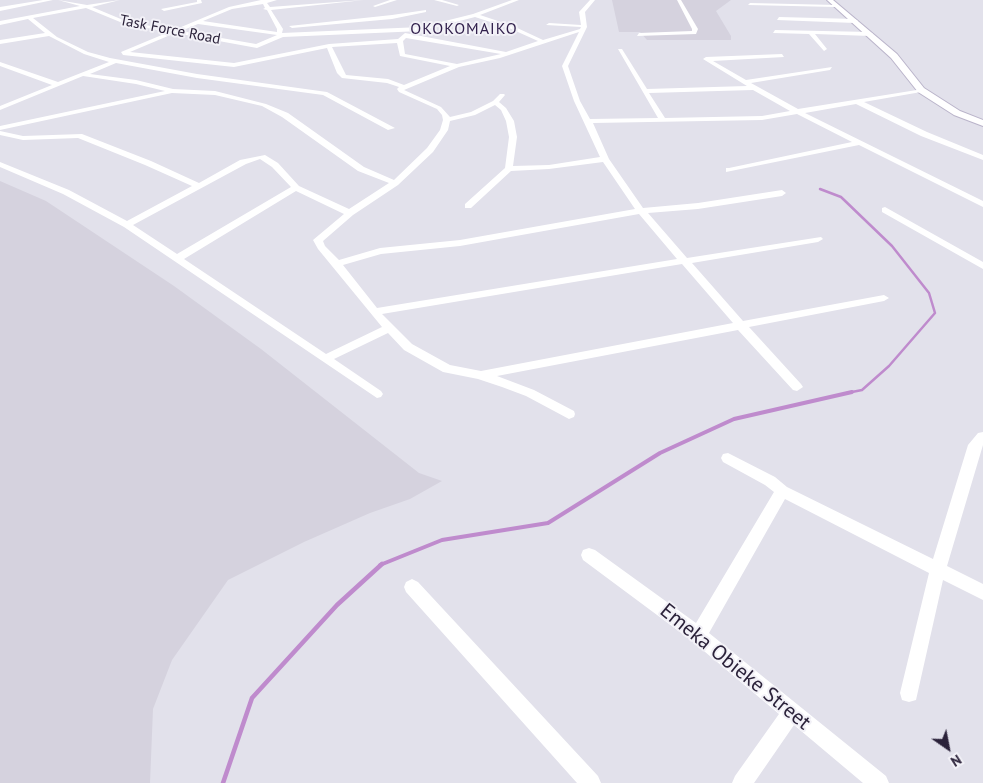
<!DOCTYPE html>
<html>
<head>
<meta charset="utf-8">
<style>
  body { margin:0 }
  #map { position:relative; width:983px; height:783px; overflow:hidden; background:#e2e1eb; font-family:"PT Sans",sans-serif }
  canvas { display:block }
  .north { position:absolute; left:923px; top:723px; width:50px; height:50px; -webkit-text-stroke:4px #f2f1f7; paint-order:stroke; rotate:147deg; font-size:14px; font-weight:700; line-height:20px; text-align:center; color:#2b223a }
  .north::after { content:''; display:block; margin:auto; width:18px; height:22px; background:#2b223a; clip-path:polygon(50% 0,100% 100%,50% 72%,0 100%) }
</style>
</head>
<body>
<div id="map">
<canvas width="983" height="783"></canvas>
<div class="north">N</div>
</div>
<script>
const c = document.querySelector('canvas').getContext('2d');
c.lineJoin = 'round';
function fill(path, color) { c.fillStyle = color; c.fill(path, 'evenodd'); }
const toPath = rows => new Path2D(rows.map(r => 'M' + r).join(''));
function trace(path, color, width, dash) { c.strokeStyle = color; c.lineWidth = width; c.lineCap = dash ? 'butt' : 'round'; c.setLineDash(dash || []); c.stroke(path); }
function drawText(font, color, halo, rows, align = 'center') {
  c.font = font + ' "PT Sans",sans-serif'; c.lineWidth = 4; c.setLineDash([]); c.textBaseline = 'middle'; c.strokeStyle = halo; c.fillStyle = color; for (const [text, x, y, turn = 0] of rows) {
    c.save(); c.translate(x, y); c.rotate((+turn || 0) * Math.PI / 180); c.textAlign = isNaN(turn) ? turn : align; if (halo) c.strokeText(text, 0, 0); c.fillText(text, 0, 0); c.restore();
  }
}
fill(toPath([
  [612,0,731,0,716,11,731,36,731,40,647,40,640,32,619,32],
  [0,181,46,201,174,286,261,349,419,473,442,481,410,499,370,513,304,542,228,580,172,660,153,709,150,783,0,783]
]), '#d5d2de');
trace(toPath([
  [820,189,841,197,892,246,929,293,935,313,889,366,862,390,847,393]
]), '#bf8bcd', 2.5);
trace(toPath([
  [380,565,442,540,548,523,660,453,734,419,852,392]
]), '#bf8bcd', 4);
trace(toPath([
  [223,783,252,698,337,605,382,564]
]), '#bf8bcd', 4.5);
const secondary = toPath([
  [827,0,833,0,897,54,924,88,960,111,983,120,983,126,954,115,918,92,891,58,827,0]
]);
trace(secondary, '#bab4ca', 2);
fill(toPath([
  [43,0,53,0,0,11,0,7,43,0],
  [58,0,87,5,120,0,92,7,128,22,174,30,229,7,261,0,277,0,267,3,270,7,364,0,271,10,283,29,282,33,421,27,473,14,512,0,519,0,480,15,513,26,543,40,580,29,581,27,546,25,549,23,581,25,579,12,590,0,595,0,585,12,587,27,568,66,580,101,590,119,658,118,618,49,622,49,647,89,747,86,703,59,706,57,782,54,784,57,713,61,746,80,832,67,830,70,751,83,798,109,923,89,924,90,921,92,864,102,927,132,983,155,983,160,921,136,856,104,805,113,983,201,983,207,859,145,726,172,726,168,729,168,852,142,797,114,762,120,593,123,609,159,643,208,698,203,782,190,786,193,782,196,698,209,648,213,687,258,821,237,823,239,818,242,692,263,743,321,884,295,889,298,884,301,749,327,801,384,803,387,797,391,793,390,738,330,497,376,534,390,574,411,575,414,574,417,569,419,526,396,502,387,478,379,443,372,404,350,388,333,334,359,381,391,383,394,381,397,377,398,124,227,63,194,0,167,0,162,69,190,127,221,192,186,145,165,78,138,23,140,0,135,0,131,23,136,82,134,151,161,199,183,240,160,265,155,278,163,299,186,349,209,389,183,358,171,282,117,262,106,215,95,172,93,0,130,0,126,165,91,136,84,83,76,0,110,0,106,52,85,0,66,0,62,58,82,109,62,84,54,49,36,0,44,0,40,45,33,28,19,0,25,0,21,80,6,58,0],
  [263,4,265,8,263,9,267,10,277,29,277,32,203,21,232,9,263,4],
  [86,8,125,24,169,32,121,52,123,55,234,67,327,48,337,73,342,78,387,83,399,87,397,89,399,92,437,109,442,115,443,120,440,130,427,148,394,180,364,167,288,113,266,104,215,91,173,89,136,80,90,74,116,63,197,78,323,95,388,130,395,128,327,92,197,74,110,58,88,52,57,37,33,18,86,8],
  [475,17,509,28,538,41,506,52,405,33,398,39,329,44,234,63,130,52,175,33,257,48,283,37,421,31,475,17],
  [198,24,277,35,256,44,181,31,198,24],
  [579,32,562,66,574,101,600,157,549,165,513,166,517,137,514,121,506,108,499,102,505,95,504,94,500,94,493,101,471,112,450,117,441,107,404,90,459,67,500,58,579,32],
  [406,38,501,54,457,64,405,54,403,41,406,38],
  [397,43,400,56,450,66,404,85,388,79,346,75,332,47,397,43],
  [753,90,790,111,762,116,665,118,649,93,753,90],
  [495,105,501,110,506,121,509,137,505,168,465,204,465,208,471,208,511,171,549,169,603,162,635,209,460,240,380,248,339,260,325,246,323,241,353,215,398,185,433,152,448,130,450,121,475,115,495,105],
  [260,159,272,167,291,187,177,254,133,225,246,164,260,159],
  [296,191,344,214,313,240,318,249,382,327,326,354,184,259,296,191],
  [639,214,677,259,377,308,343,265,381,254,460,246,639,214],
  [682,264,733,323,481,371,450,365,412,344,382,314,682,264],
  [197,0,201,0,202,3,164,11,161,9,197,2,197,0],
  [390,0,397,0,375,7,373,6,390,0],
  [434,0,442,0,459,5,457,6,434,0],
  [677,0,681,0,698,29,696,34,637,36,639,33,692,31,692,29,677,0],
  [750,3,836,5,838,6,836,7,748,5,750,3],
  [426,10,426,12,392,19,292,28,289,26,392,15,426,10],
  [779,17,855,19,858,21,855,23,777,20,779,17],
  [775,30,870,32,873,34,870,36,815,34,827,49,824,51,809,34,773,33,775,30],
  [885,207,983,262,983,269,882,212,882,208,885,207],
  [983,432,983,445,947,566,983,584,983,600,943,580,916,700,909,702,902,700,900,693,929,573,785,499,709,633,886,776,889,783,863,783,794,725,754,783,732,783,735,776,779,714,692,641,583,560,581,555,583,550,589,548,595,550,696,623,774,492,765,485,723,462,721,458,723,454,728,453,775,477,787,487,933,559,968,445,978,433,983,432],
  [412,579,418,582,598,776,601,783,577,783,406,592,404,587,406,582,412,579]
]), '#fff');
fill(secondary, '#fff');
drawText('15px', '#2b223a', '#f2f1f7', [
  ["Task Force Road",170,30,11]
]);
c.letterSpacing = '1px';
drawText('16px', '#301f4b', '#f2f1f7', [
  ["OKOKOMAIKO",464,29]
]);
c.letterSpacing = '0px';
drawText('21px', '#2b223a', '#f2f1f7', [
  ["Emeka Obieke Street",735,667,39]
]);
</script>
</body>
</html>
